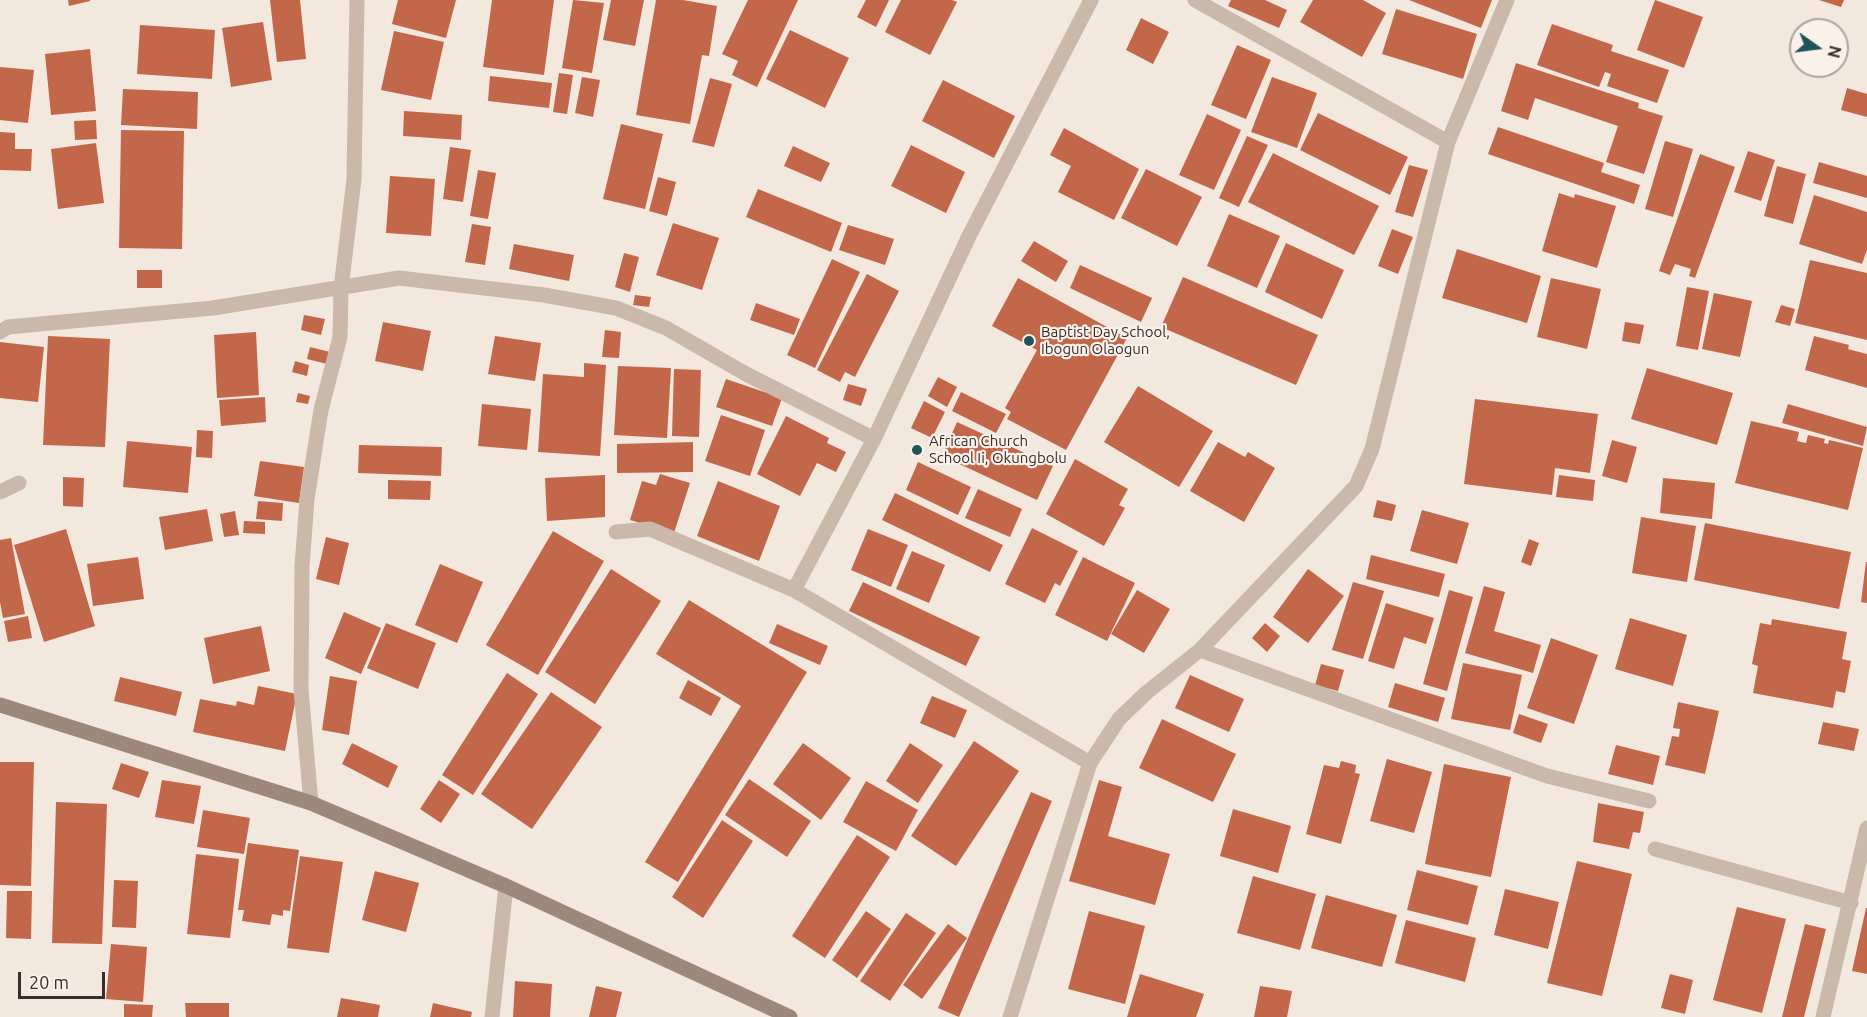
<!DOCTYPE html>
<html>
<head>
<meta charset="utf-8">
<style>
  body { margin:0 }
  #map { position:relative; width:1867px; height:1017px; overflow:hidden; background:#f2e8de; font-family:Ubuntu,sans-serif }
  canvas { display:block }
  .north { position:absolute; left:1789px; top:18px; width:60px; height:60px; box-sizing:border-box; background:#faf2ea; border:2px solid #aca49d; border-radius:50%; rotate:104deg; font-size:16px; font-weight:700; line-height:24px; text-align:center; color:#382e29 }
  .north::after { content:''; display:block; margin:auto; width:21px; height:27px; background:#1f5558; clip-path:polygon(50% 0,100% 100%,50% 72%,0 100%) }
  .scale { position:absolute; left:18px; top:972px; width:87px; height:27px; box-sizing:border-box; border:3px solid #382e29; border-top:0; padding-left:8px; font-size:18px; line-height:21px; white-space:nowrap; color:#382e29; -webkit-text-stroke:4px #faf2ea; paint-order:stroke }
</style>
</head>
<body>
<div id="map">
<canvas width="1867" height="1017"></canvas>
<div class="north">N</div>
<div class="scale">20 m</div>
</div>
<script>
const c = document.querySelector('canvas').getContext('2d');
c.lineJoin = 'round';
function fill(path, color) { c.fillStyle = color; c.fill(path, 'evenodd'); }
const toPath = rows => new Path2D(rows.map(r => 'M' + r).join(''));
function trace(path, color, width, dash) { c.strokeStyle = color; c.lineWidth = width; c.lineCap = dash ? 'butt' : 'round'; c.setLineDash(dash || []); c.stroke(path); }
function drawText(font, color, halo, rows, align = 'center') {
  c.font = font + ' Ubuntu,sans-serif'; c.lineWidth = 4.5; c.setLineDash([]); c.textBaseline = 'middle'; c.strokeStyle = halo; c.fillStyle = color; for (const [text, x, y, turn = 0] of rows) {
    c.save(); c.translate(x, y); c.rotate((+turn || 0) * Math.PI / 180); c.textAlign = isNaN(turn) ? turn : align; if (halo) c.strokeText(text, 0, 0); c.fillText(text, 0, 0); c.restore();
  }
}
fill(toPath([
  [68,0,90,0,90,1,69,6],
  [270,0,300,0,306,59,277,62],
  [398,0,456,0,446,38,392,24],
  [492,0,554,0,544,75,483,67],
  [573,0,604,3,592,73,562,68],
  [611,0,644,0,635,46,603,40],
  [656,0,683,0,717,6,709,56,702,55,690,124,636,115],
  [748,0,798,0,757,87,732,75,738,61,722,54],
  [866,0,889,0,876,27,857,17],
  [901,0,952,0,957,2,930,55,885,32],
  [1231,0,1265,0,1287,10,1279,28,1228,6],
  [1313,0,1363,0,1386,13,1362,57,1300,22],
  [1409,0,1492,0,1481,28],
  [1655,0,1703,17,1684,68,1637,50],
  [1819,0,1844,0,1841,7],
  [1396,9,1477,34,1463,79,1382,54],
  [1141,18,1169,32,1153,64,1126,50],
  [263,22,272,80,231,87,222,28],
  [1552,24,1613,45,1611,51,1669,70,1657,103,1607,86,1611,74,1605,72,1599,87,1537,65],
  [140,25,215,30,212,79,137,74],
  [790,30,849,58,825,108,766,79],
  [394,31,444,42,431,100,381,90],
  [1237,45,1271,60,1246,119,1211,105],
  [90,49,96,111,51,115,45,54],
  [1516,63,1639,103,1638,108,1663,116,1644,174,1606,162,1618,126,1535,98,1528,120,1501,111],
  [0,67,34,70,28,123,0,120],
  [559,73,573,75,567,114,553,112],
  [490,76,552,83,549,108,488,101],
  [582,77,600,80,593,117,575,113],
  [1272,77,1317,93,1297,148,1251,132],
  [710,78,732,84,714,147,692,142],
  [943,80,1015,116,994,158,922,121],
  [1847,88,1867,94,1867,117,1841,110],
  [123,89,198,92,197,129,121,125],
  [404,111,462,115,461,140,403,136],
  [1318,113,1408,157,1390,195,1300,150],
  [1207,114,1241,130,1214,190,1179,175],
  [96,120,97,139,75,140,74,121],
  [621,124,663,134,645,209,603,199],
  [1498,127,1604,163,1601,172,1640,185,1634,204,1488,154],
  [1064,128,1139,169,1114,220,1058,192,1071,166,1050,155],
  [121,130,184,131,182,249,119,248],
  [0,132,15,133,15,149,32,149,31,171,0,170],
  [1247,136,1268,145,1239,207,1219,198],
  [1665,141,1693,149,1673,217,1645,209],
  [96,143,104,203,58,209,51,149],
  [911,145,965,172,946,213,891,186],
  [793,146,830,163,821,182,784,166],
  [450,147,471,150,463,202,443,199],
  [1748,151,1775,160,1761,201,1734,192],
  [1273,153,1379,206,1354,255,1248,202],
  [1700,154,1735,167,1695,278,1689,276,1691,269,1675,264,1670,275,1659,271],
  [1819,162,1867,176,1867,198,1813,183],
  [1409,165,1428,170,1413,217,1395,212],
  [1777,166,1806,174,1793,224,1764,216],
  [1146,169,1202,197,1177,246,1121,218],
  [478,170,496,173,488,219,470,216],
  [390,176,435,179,431,236,386,233],
  [658,177,676,182,667,216,649,211],
  [758,189,842,223,831,252,746,217],
  [1559,193,1574,198,1575,194,1616,206,1597,268,1542,251],
  [1814,195,1867,212,1867,250,1862,264,1799,244],
  [1229,214,1280,236,1257,288,1207,266],
  [673,223,719,238,702,290,656,275],
  [472,224,491,227,485,265,465,262],
  [848,225,894,239,885,265,839,250],
  [1392,229,1413,237,1398,274,1378,266],
  [1034,241,1068,261,1056,282,1021,261],
  [1286,243,1344,270,1322,319,1265,292],
  [514,244,574,255,569,281,509,269],
  [1457,249,1541,276,1527,323,1442,298],
  [624,253,639,257,630,292,615,287],
  [832,259,860,272,815,368,787,355],
  [1810,260,1867,273,1867,340,1795,323],
  [1080,265,1152,298,1141,322,1070,288],
  [137,270,162,270,162,288,137,288],
  [867,274,899,291,855,377,845,372,840,382,817,370],
  [1183,277,1318,335,1296,385,1161,327],
  [1018,278,1127,338,1066,450,1007,419,1011,412,1005,408,1037,350,992,326],
  [1551,278,1601,289,1587,349,1537,337],
  [1687,287,1709,291,1698,350,1676,346],
  [1714,293,1752,301,1740,357,1702,349],
  [635,295,651,297,649,307,633,305],
  [756,303,800,319,794,335,750,320],
  [1781,305,1795,309,1790,326,1775,322],
  [304,315,325,319,321,335,301,330],
  [383,322,431,331,423,371,375,361],
  [1625,322,1644,325,1640,344,1622,341],
  [605,330,621,332,619,358,602,357],
  [256,332,259,395,217,398,214,335],
  [48,336,110,339,105,447,43,445],
  [495,336,541,343,535,381,488,374],
  [1814,336,1849,345,1848,349,1867,354,1867,388,1805,370],
  [0,342,44,347,38,402,0,398],
  [310,347,330,352,327,364,307,359],
  [295,361,309,365,307,376,292,372],
  [584,363,606,365,600,456,538,452,543,374,584,377],
  [618,366,671,368,667,438,614,435],
  [1647,368,1733,393,1717,445,1631,419],
  [674,369,701,370,699,437,672,436],
  [938,377,957,387,947,407,928,396],
  [726,379,782,398,772,426,716,407],
  [848,384,867,389,861,406,843,400],
  [1138,386,1213,431,1179,487,1104,442],
  [961,392,1006,414,996,433,952,411],
  [298,393,310,396,308,404,296,402],
  [265,397,266,422,221,426,219,400],
  [1475,399,1598,414,1590,473,1555,468,1552,495,1464,484],
  [924,401,945,412,932,438,911,428],
  [482,404,531,409,527,450,478,446],
  [1788,404,1867,427,1863,446,1782,423],
  [721,415,765,430,750,476,705,461],
  [786,416,829,438,827,443,846,452,836,472,817,463,800,496,757,474],
  [1751,421,1799,432,1797,441,1806,443,1808,435,1825,439,1824,443,1828,444,1829,440,1863,448,1848,510,1735,483],
  [957,422,1053,466,1037,500,942,456],
  [197,430,213,431,212,458,196,457],
  [1612,440,1637,447,1627,483,1602,476],
  [127,441,192,447,188,493,123,487],
  [693,442,693,472,617,473,617,444],
  [1218,442,1245,457,1248,452,1275,468,1244,522,1190,491],
  [359,445,442,447,441,476,358,473],
  [1075,459,1128,489,1119,505,1125,508,1104,546,1046,514],
  [260,461,304,467,299,503,254,496],
  [918,462,971,487,958,515,906,490],
  [660,474,690,483,674,533,630,520,642,481,656,485],
  [605,475,605,517,547,521,545,478],
  [1559,475,1595,480,1593,501,1556,497],
  [63,477,84,478,83,507,63,506],
  [1663,478,1715,483,1712,519,1660,513],
  [388,480,431,481,430,500,388,499],
  [718,481,780,506,759,561,697,536],
  [978,489,1022,509,1010,537,965,518],
  [895,493,1003,545,990,572,882,520],
  [1377,500,1396,505,1392,521,1373,517],
  [258,501,283,503,282,521,256,519],
  [207,509,213,541,165,550,159,517],
  [1422,510,1469,523,1457,564,1410,551],
  [235,511,239,535,224,537,220,514],
  [1641,517,1696,526,1687,582,1632,573],
  [244,521,265,522,265,534,243,533],
  [1705,523,1851,552,1839,609,1694,580],
  [1032,528,1078,551,1060,586,1055,583,1045,603,1005,584],
  [66,529,95,626,44,642,14,545],
  [868,529,908,545,891,587,851,570],
  [553,531,604,561,538,675,486,645],
  [326,537,349,543,339,585,316,579],
  [11,538,25,614,3,618,0,602,0,540],
  [1529,539,1539,543,1531,566,1521,562],
  [912,551,945,565,929,603,896,589],
  [1371,555,1445,574,1439,597,1366,579],
  [138,557,144,599,93,606,87,564],
  [1083,557,1135,583,1107,641,1055,615],
  [1866,562,1867,562,1867,603,1861,602],
  [440,564,483,582,457,643,415,625],
  [611,569,661,601,595,704,545,672],
  [1308,569,1344,596,1308,643,1273,617],
  [863,582,980,637,966,666,849,611],
  [1353,582,1384,591,1363,659,1332,650],
  [1484,586,1505,592,1494,631,1541,645,1533,673,1465,653],
  [1137,590,1170,609,1144,653,1111,634],
  [1449,590,1473,597,1447,691,1423,684],
  [689,600,807,672,678,882,645,862,741,706,656,654],
  [1386,603,1434,618,1426,644,1404,637,1394,669,1368,661],
  [344,612,381,628,361,674,325,658],
  [28,616,32,638,8,642,4,621],
  [1630,618,1687,635,1673,686,1615,669],
  [1772,619,1847,632,1842,659,1851,661,1845,693,1836,691,1833,708,1753,693,1758,666,1752,664,1760,623,1771,625],
  [386,623,436,643,418,689,367,668],
  [1265,623,1280,636,1267,652,1252,638],
  [777,624,828,646,820,665,769,643],
  [261,626,270,671,213,684,204,638],
  [1551,638,1598,655,1574,724,1527,708],
  [1463,663,1522,675,1510,730,1451,719],
  [1321,664,1344,670,1338,691,1315,685],
  [507,673,538,694,473,795,442,775],
  [1190,675,1244,699,1229,732,1175,708],
  [330,676,357,681,349,735,322,730],
  [120,677,182,692,176,716,114,701],
  [688,680,721,698,711,716,679,698],
  [1395,683,1445,698,1438,722,1388,707],
  [258,686,297,694,285,751,193,732,200,699,236,706,237,701,254,705],
  [551,692,602,727,532,829,481,794],
  [932,696,967,710,955,738,920,723],
  [1678,702,1719,711,1705,774,1665,765,1672,736,1679,737,1680,729,1673,728],
  [1519,714,1548,724,1541,743,1513,733],
  [1162,719,1236,754,1213,802,1139,768],
  [1823,722,1859,729,1854,751,1818,744],
  [974,741,1019,771,956,866,911,836],
  [352,743,398,766,388,788,342,764],
  [803,743,851,778,821,820,773,784],
  [910,743,943,765,918,803,886,781],
  [1616,745,1660,756,1653,785,1608,774],
  [1387,759,1432,772,1414,833,1370,821],
  [1341,761,1356,765,1355,773,1360,774,1341,844,1306,834,1324,765,1339,768],
  [0,762,34,762,31,886,0,885],
  [121,763,149,772,139,798,112,789],
  [1444,764,1511,777,1491,877,1425,864],
  [749,779,811,821,787,857,725,815],
  [162,780,201,786,194,824,155,817],
  [439,780,460,794,441,823,420,809],
  [1099,780,1122,787,1108,836,1170,854,1155,905,1069,881],
  [866,781,918,810,896,851,843,822],
  [1031,792,1052,801,959,1017,938,1008],
  [56,802,107,804,102,944,52,943],
  [1598,803,1644,812,1640,833,1633,832,1629,849,1593,842],
  [1233,809,1291,826,1278,873,1220,856],
  [203,810,250,818,244,854,197,847],
  [722,820,753,841,703,918,672,897],
  [857,835,890,857,825,958,792,936],
  [248,843,299,850,290,911,283,910,283,916,272,914,270,925,242,921,244,910,238,910],
  [196,854,239,859,230,938,187,934],
  [300,856,343,862,329,953,287,948],
  [1577,861,1632,874,1602,996,1547,983],
  [1417,870,1478,886,1468,925,1407,910],
  [375,871,419,883,406,932,362,920],
  [1253,876,1316,894,1300,950,1237,933],
  [114,880,138,881,136,928,112,927],
  [1505,889,1559,902,1548,949,1494,935],
  [7,891,32,891,31,939,6,938],
  [1326,895,1397,915,1382,967,1311,948],
  [1737,907,1786,919,1762,1013,1713,1000],
  [1866,908,1867,908,1867,974,1852,971],
  [866,911,891,929,857,978,832,960],
  [1089,911,1145,926,1125,1004,1068,989],
  [906,913,936,933,890,1001,860,981],
  [1406,920,1476,938,1465,982,1395,963],
  [948,924,967,938,922,999,903,985],
  [1805,924,1826,929,1804,1017,1782,1017],
  [111,944,147,947,143,1002,106,999],
  [1140,974,1204,994,1196,1017,1127,1017],
  [1670,974,1693,980,1685,1014,1661,1008],
  [515,981,552,984,550,1017,513,1017],
  [596,986,622,992,616,1017,589,1017],
  [1260,986,1292,991,1287,1017,1254,1017],
  [341,998,380,1005,378,1017,337,1017],
  [185,1003,229,1003,229,1017,186,1017],
  [433,1003,472,1012,471,1017,430,1017],
  [124,1004,153,1005,152,1017,124,1017]
]), '#c3674b');
trace(toPath([
  [1195,0,1448,142],
  [0,332,8,327,213,308,399,278,544,295,616,308,666,328,746,374,874,439],
  [0,492,19,483],
  [616,532,650,529,794,590,1090,763],
  [794,590,874,439,970,234,1091,0],
  [1200,650,1547,776,1649,801],
  [311,803,301,690,302,567,307,499,321,410,340,337,341,289,354,179,357,0],
  [1655,849,1851,903],
  [492,1017,506,886],
  [1010,1017,1090,763,1119,719,1146,693,1200,650,1356,486,1372,449,1448,142,1507,0],
  [1823,1017,1867,828]
]), '#cab8aa', 15);
trace(toPath([
  [0,705,311,803,506,886,790,1017]
]), '#9e877b', 15);
for (const [x, y, r, color] of [
  [1029,341,6,"#1f5558"],
  [917,450,6,"#1f5558"]
]) { const dot = new Path2D(); dot.arc(x, y, r, 0, 2 * Math.PI); c.fillStyle = color; c.fill(dot); trace(dot, '#faf2ea', 2); }
drawText('15px', '#382e29', '#faf2ea', [
  ["Baptist Day School,",1041,332],
  ["Ibogun Olaogun",1041,349],
  ["African Church",929,441],
  ["School Ii, Okungbolu",929,458]
], 'left');
</script>
</body>
</html>
